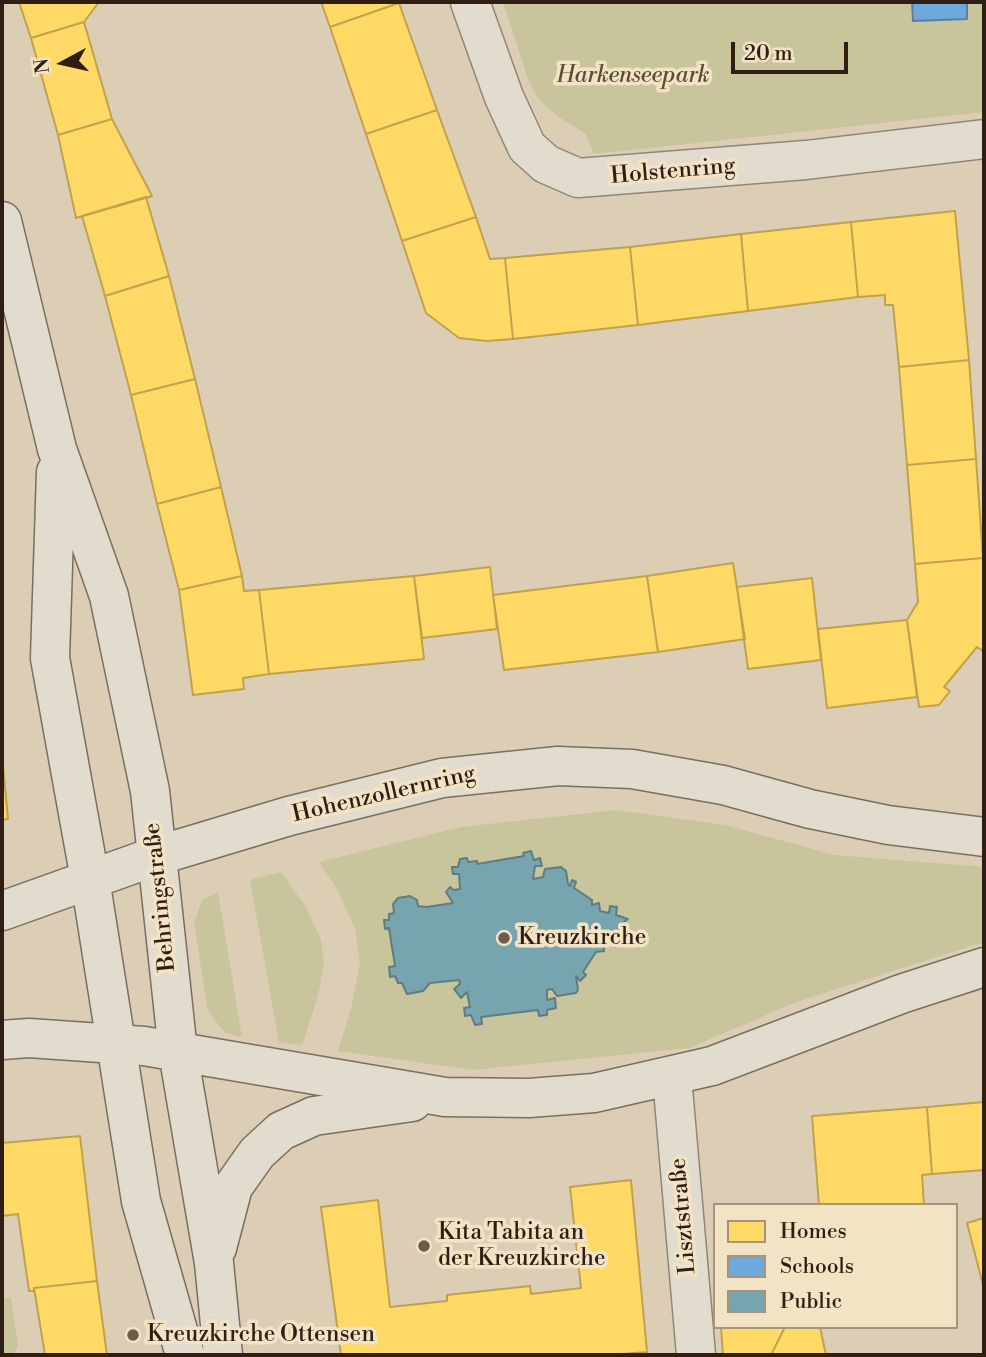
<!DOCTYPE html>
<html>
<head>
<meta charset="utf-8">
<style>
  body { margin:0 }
  #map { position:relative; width:986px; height:1357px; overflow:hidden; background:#dbceb5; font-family:"Libre Bodoni",serif }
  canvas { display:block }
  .frame { position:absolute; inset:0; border:4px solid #301e14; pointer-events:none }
  .legend { position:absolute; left:713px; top:1203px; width:245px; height:126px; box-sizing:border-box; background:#f2e3c4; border:2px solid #a4947e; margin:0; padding:9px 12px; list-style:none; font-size:21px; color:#301e14 }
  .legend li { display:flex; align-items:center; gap:14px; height:35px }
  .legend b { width:35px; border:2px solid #a4947e }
  .north { position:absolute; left:28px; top:28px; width:70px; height:70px; -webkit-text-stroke:5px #f2e3c4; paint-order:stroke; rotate:262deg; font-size:19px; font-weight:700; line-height:28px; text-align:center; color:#301e14 }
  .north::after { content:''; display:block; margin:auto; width:24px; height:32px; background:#301e14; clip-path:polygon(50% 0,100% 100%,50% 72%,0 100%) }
  .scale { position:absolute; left:731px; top:42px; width:117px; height:32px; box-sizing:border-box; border:4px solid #301e14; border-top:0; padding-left:9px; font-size:21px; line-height:24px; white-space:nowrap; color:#301e14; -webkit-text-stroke:5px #f2e3c4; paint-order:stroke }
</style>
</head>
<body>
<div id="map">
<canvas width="986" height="1357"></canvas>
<div class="frame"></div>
<ul class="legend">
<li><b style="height:19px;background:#ffd966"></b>Homes</li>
<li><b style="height:19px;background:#6fa8dc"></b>Schools</li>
<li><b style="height:19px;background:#76a5af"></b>Public</li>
</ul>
<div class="north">N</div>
<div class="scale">20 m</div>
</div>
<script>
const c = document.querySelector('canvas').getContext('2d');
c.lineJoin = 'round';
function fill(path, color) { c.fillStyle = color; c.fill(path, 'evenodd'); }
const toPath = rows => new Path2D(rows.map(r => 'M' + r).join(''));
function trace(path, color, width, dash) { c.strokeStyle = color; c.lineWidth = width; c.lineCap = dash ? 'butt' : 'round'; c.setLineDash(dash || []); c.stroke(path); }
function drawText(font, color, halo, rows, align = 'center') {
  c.font = font + ' "Libre Bodoni",serif'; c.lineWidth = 7; c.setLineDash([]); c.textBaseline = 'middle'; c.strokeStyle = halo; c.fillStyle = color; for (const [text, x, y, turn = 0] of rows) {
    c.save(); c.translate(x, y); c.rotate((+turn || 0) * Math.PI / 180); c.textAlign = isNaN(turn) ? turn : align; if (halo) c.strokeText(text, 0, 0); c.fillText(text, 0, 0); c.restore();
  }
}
fill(toPath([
  [503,2,984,2,984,112,594,154,586,134,557,116,540,101,529,82],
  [616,810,725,825,834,855,984,867,984,942,799,1001,689,1048,472,1070,338,1051,352,1005,360,962,355,929,337,889,319,862,461,827],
  [281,872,306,907,321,940,324,962,318,996,302,1045,279,1042,250,880],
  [218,892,242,1037,225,1033,208,1011,194,923,202,900],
  [11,1298,18,1345,14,1355,2,1355,2,1299]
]), '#c8c49b');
const homes = toPath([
  [19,2,99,2,84,22,31,38,19,2],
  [321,2,398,2,399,3,330,27,321,2],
  [399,3,437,110,366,134,330,27,399,3],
  [84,22,112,119,58,135,31,38,84,22],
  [437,110,476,217,402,241,366,134,437,110],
  [112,119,152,196,76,218,58,135,112,119],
  [146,197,169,276,105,296,82,216,146,197],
  [955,211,969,360,899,367,893,305,885,305,885,295,858,297,851,222,955,211],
  [476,217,490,259,505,258,513,339,487,341,459,338,426,313,402,241,476,217],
  [851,222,858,297,748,311,741,234,851,222],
  [741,234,748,311,638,325,630,247,741,234],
  [630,247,638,325,513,339,505,258,630,247],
  [169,276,195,379,131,395,105,296,169,276],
  [969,360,976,459,907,465,899,367,969,360],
  [195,379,221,487,157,504,131,395,195,379],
  [976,459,983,558,915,564,907,465,976,459],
  [221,487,242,576,179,590,157,504,221,487],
  [983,558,984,649,983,651,977,647,944,687,950,691,939,705,919,707,907,620,918,602,915,564,983,558],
  [733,563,745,639,658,652,647,576,733,563],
  [490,567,497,629,422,638,414,576,490,567],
  [242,576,244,591,259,590,269,674,243,678,244,689,193,695,179,590,242,576],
  [414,576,424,659,269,674,259,590,414,576],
  [647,576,658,652,504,670,493,595,647,576],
  [812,578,821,660,748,669,737,587,812,578],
  [907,620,917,697,827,708,818,629,907,620],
  [2,755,8,819,2,820,2,755],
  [984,1102,984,1170,932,1174,927,1107,984,1102],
  [927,1107,932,1174,922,1175,924,1205,819,1205,812,1116,927,1107],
  [80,1136,97,1281,34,1288,34,1291,29,1291,18,1214,2,1216,2,1143,80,1136],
  [631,1180,647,1352,608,1355,341,1355,321,1207,378,1200,390,1307,447,1301,447,1295,530,1286,531,1294,581,1288,570,1187,631,1180],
  [984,1218,984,1289,967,1223,984,1218],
  [97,1281,107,1355,45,1355,34,1288,97,1281],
  [721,1327,785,1327,771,1355,723,1355,721,1327],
  [785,1327,820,1327,826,1355,771,1355,785,1327]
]);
fill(homes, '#ffd966');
trace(homes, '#c1a14d', 2);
const schools = toPath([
  [912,2,967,2,967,19,913,21,912,2]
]);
fill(schools, '#6fa8dc');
trace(schools, '#5c7fa0', 2);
const public = toPath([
  [531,851,534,860,540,858,542,866,535,866,533,879,543,877,545,869,561,867,566,871,568,884,570,886,572,880,576,882,574,888,592,900,592,905,599,903,600,911,609,913,610,906,617,907,616,915,628,919,623,923,624,929,629,931,625,937,620,935,618,939,621,942,615,947,610,941,604,944,604,951,596,952,583,972,586,975,580,981,576,976,578,990,576,993,557,996,552,989,547,990,547,1000,555,998,556,1008,547,1010,547,1015,539,1016,538,1010,481,1017,482,1024,475,1025,471,1015,465,1016,464,1008,470,1007,467,992,461,998,454,989,460,984,459,980,430,983,423,991,407,994,402,983,398,983,395,976,390,977,389,967,395,966,389,928,385,929,384,920,389,920,389,914,394,913,393,904,398,898,410,896,417,900,418,906,427,907,453,903,446,892,450,887,454,890,460,889,459,874,453,874,452,867,458,867,460,859,467,858,468,862,477,861,477,864,524,856,523,853,531,851]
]);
fill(public, '#76a5af');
trace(public, '#617c80', 2);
const street = toPath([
  [470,2,504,97,527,147,546,164,578,178,806,160,984,139],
  [672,1077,696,1355]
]);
const secondary = toPath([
  [2,221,57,449,109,596,150,791,178,1052,214,1263,223,1355],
  [56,472,50,658,90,879,141,1201,185,1355],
  [2,911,156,856,289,816,442,778,558,766,632,769,723,785,810,809,888,825,984,837],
  [2,1040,29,1038,144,1046,445,1097,529,1098,594,1093,712,1066,901,994,984,967],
  [217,1248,233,1187,257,1153,281,1131,314,1116,412,1102]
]);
trace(street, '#908677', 41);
trace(secondary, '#786f61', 41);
trace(street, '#e2dcce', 38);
trace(secondary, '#e2dcce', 38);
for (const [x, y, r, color] of [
  [504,938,7,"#6c5c4c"],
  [424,1246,7,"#6c5c4c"],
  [133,1335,7,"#6c5c4c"]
]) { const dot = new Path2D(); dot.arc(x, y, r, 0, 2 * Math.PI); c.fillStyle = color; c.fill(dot); trace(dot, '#f2e3c4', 2.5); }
drawText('italic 23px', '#594d36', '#f2e3c4', [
  ["Harkenseepark",633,76]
]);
drawText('23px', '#301e14', '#f2e3c4', [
  ["Holstenring",673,172,-5],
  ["Hohenzollernring",384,795,-13],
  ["Behringstraße",161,897,-96],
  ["Lisztstraße",684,1216,-95]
]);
drawText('23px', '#301e14', '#f2e3c4', [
  ["Kreuzkirche",518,938],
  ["Kita Tabita an",438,1233],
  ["der Kreuzkirche",438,1259],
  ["Kreuzkirche Ottensen",147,1335]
], 'left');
</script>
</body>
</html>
